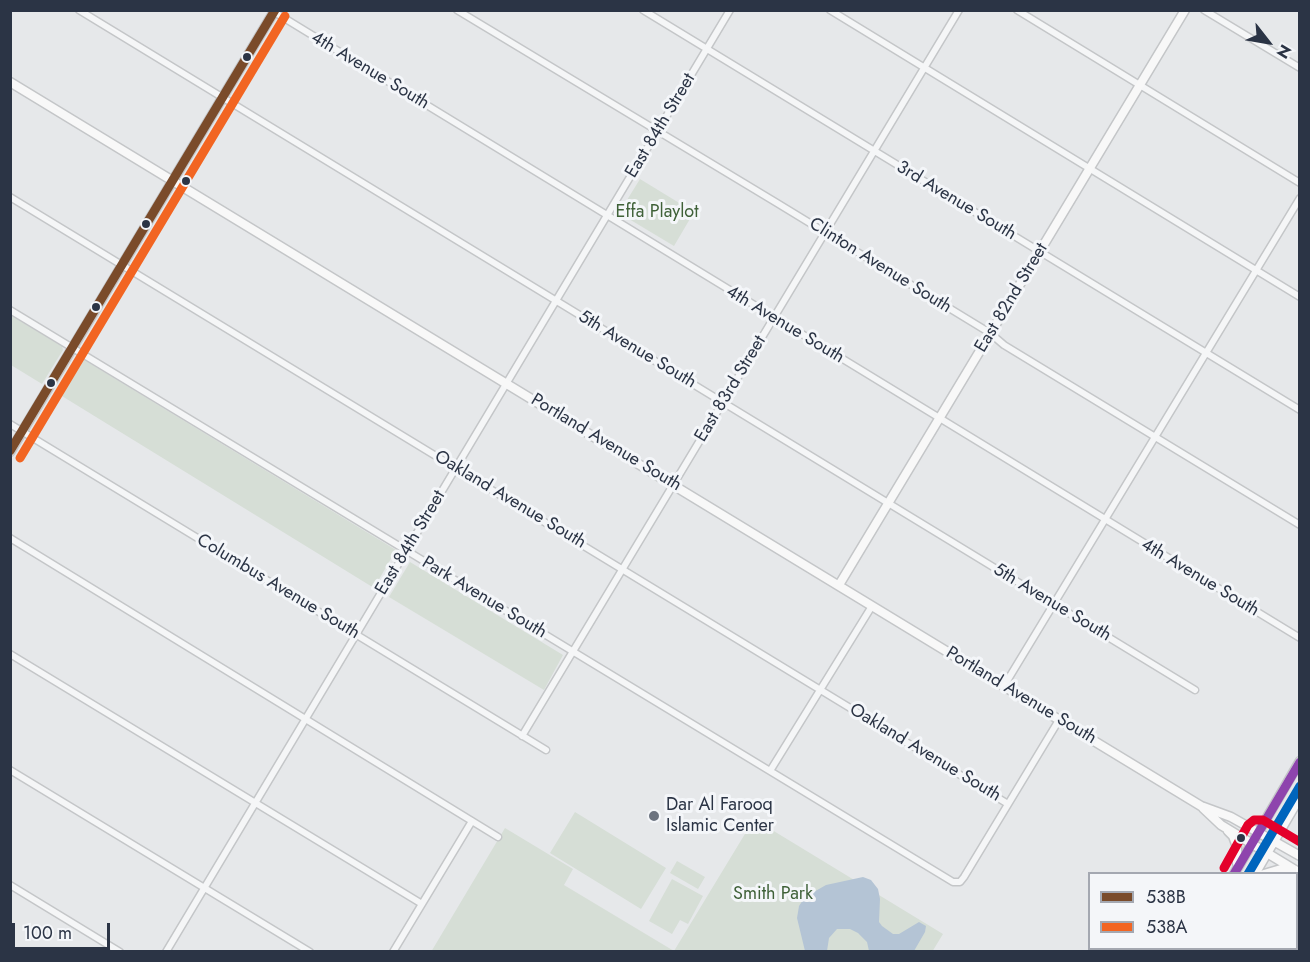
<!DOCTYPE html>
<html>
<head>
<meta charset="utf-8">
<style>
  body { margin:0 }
  #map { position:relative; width:1310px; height:962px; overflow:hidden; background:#e6e8ea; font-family:Jost,sans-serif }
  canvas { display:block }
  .frame { position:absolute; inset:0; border:12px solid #2b3445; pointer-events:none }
  .legend { position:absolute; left:1088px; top:872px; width:210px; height:78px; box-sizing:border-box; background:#f4f6f9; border:2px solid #a4a8b1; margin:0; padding:8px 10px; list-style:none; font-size:18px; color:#2b3445 }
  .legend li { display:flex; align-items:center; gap:12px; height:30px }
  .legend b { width:30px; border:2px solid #a4a8b1 }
  .north { position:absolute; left:1238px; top:12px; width:60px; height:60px; -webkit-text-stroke:4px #f4f6f9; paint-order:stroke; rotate:121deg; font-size:16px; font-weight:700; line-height:24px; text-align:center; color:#2b3445 }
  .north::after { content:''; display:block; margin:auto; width:21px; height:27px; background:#2b3445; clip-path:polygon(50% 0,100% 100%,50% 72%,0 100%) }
  .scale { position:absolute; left:12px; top:923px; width:98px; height:27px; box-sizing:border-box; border:3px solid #2b3445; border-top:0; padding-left:8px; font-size:18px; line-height:21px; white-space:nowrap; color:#2b3445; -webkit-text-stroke:4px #f4f6f9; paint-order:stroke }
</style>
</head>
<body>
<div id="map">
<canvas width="1310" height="962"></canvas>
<div class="frame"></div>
<ul class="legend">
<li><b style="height:8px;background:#7a4b2a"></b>538B</li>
<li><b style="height:8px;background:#f26522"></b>538A</li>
</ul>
<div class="north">N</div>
<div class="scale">100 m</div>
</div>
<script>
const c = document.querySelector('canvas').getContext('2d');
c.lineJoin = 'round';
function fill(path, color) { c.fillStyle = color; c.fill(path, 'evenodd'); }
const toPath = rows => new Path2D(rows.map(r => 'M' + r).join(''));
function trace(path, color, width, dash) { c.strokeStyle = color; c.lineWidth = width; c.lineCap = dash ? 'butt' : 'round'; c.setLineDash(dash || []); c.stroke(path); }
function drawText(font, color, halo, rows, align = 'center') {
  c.font = font + ' Jost,sans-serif'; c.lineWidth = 6; c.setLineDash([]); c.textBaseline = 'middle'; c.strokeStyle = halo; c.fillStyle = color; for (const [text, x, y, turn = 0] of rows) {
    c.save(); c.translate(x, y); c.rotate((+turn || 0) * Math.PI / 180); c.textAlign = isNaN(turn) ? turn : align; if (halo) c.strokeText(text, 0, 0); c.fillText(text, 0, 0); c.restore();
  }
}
fill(toPath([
  [640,179,694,212,674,246,619,213],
  [10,315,62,346,63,350,42,384,11,365],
  [81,358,396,550,374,588,57,393,77,359],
  [410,562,563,655,544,690,389,597],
  [575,812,666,868,641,909,550,853],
  [754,819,943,934,932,952,431,952,505,828,573,869,564,885,674,951],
  [677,861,705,877,698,889,670,873],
  [672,879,703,896,688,924,680,920,672,934,649,921]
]), '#d6ded6');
fill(toPath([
  [863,877,871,880,878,889,880,899,879,922,882,926,893,934,899,934,919,922,926,926,925,932,914,951,869,951,867,942,858,933,850,929,837,929,829,938,827,951,805,951,797,918,799,906,805,897,826,885]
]), '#b4c4d5');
const street = toPath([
  [79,10,1195,690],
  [271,10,1300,638],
  [457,10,777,203,990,333,1004,345,1300,525],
  [643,10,1300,410],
  [830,10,1300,297],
  [1017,10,1300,183],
  [1204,10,1300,68],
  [10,197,1008,804],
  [10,310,953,882,960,882,964,877,1059,720],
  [10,424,546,750],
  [10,538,498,837],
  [10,654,422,904],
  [1004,686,1300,198],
  [522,736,959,10],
  [10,770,310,952],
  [770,771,872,606],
  [10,885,120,952],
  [166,952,730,10],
  [393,952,472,821]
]);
const secondary = toPath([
  [10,82,1201,806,1231,817,1300,856],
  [10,452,275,10],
  [839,585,1185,10],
  [1203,808,1221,825,1300,873],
  [1228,831,1233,836,1237,847,1237,863],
  [1234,874,1300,761],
  [1255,874,1300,797],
  [1264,874,1281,869,1292,871],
  [1197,952,1199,948],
  [1217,952,1219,948]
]);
trace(street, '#c4c6c8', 9);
trace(secondary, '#c4c6c8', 11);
trace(street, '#f5f6f7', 6);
trace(secondary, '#f8f8f8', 8);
trace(toPath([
  [10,451,275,10]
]), '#7a4b2a', 9);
trace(toPath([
  [20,458,285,16]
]), '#f26522', 9);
trace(toPath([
  [1234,874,1300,762]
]), '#8e44ad', 9);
trace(toPath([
  [1248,874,1300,786]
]), '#0065bd', 9);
trace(toPath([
  [1224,868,1248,825,1254,820,1263,820,1300,842]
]), '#e4002b', 9);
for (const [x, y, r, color] of [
  [247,57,5,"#2b3445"],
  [186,181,5,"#2b3445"],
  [146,224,5,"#2b3445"],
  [96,307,5,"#2b3445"],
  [51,383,5,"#2b3445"],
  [654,816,6,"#6c737f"],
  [1241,838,5,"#2b3445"]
]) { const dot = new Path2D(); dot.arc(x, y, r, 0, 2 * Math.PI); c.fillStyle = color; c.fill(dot); trace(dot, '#f4f6f9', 2); }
drawText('18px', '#2b3445', '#f4f6f9', [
  ["4th Avenue South",370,71,31],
  ["East 84th Street",661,126,-59],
  ["3rd Avenue South",956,201,31],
  ["Clinton Avenue South",880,266,32],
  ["East 82nd Street",1012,298,-59],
  ["4th Avenue South",785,325,31],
  ["5th Avenue South",637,350,31],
  ["East 83rd Street",731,389,-59],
  ["Portland Avenue South",606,443,31],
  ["Oakland Avenue South",510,500,31],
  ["East 84th Street",411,543,-59],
  ["4th Avenue South",1200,578,31],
  ["Columbus Avenue South",278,587,31],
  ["Park Avenue South",484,598,31],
  ["5th Avenue South",1052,603,31],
  ["Portland Avenue South",1021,696,31],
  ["Oakland Avenue South",925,753,31]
]);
drawText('18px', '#3f6138', '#f4f6f9', [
  ["Effa Playlot",657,213],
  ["Smith Park",773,895]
]);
drawText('18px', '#2b3445', '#f4f6f9', [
  ["Dar Al Farooq",666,806],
  ["Islamic Center",666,827]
], 'left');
</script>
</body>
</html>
